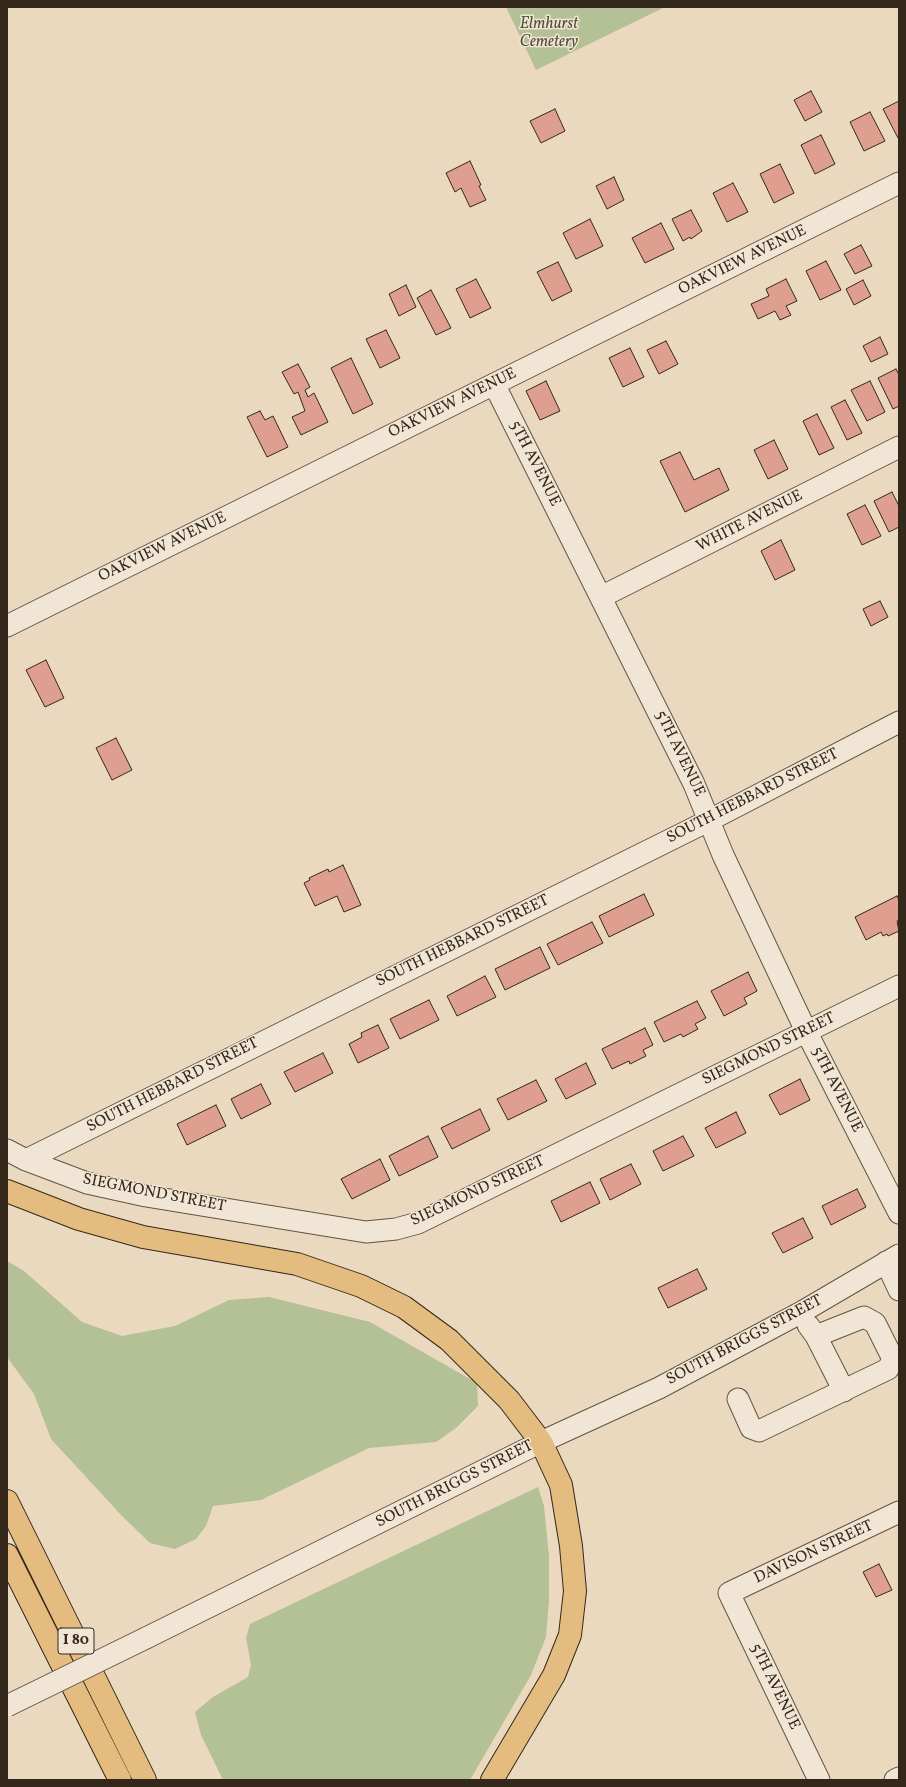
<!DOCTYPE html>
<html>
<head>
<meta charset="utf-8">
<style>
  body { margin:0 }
  #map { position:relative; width:906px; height:1787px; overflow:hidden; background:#ead9bf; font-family:Vollkorn,serif }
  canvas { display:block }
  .frame { position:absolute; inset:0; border:8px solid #33281a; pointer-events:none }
</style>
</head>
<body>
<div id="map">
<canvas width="906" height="1787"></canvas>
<div class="frame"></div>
</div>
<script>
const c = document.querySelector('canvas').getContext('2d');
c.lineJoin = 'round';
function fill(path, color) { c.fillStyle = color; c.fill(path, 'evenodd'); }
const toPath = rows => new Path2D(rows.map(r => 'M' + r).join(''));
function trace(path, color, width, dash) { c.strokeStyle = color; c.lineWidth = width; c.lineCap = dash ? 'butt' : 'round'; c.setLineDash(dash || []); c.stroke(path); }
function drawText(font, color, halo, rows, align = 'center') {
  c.font = font + ' Vollkorn,serif'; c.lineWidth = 3; c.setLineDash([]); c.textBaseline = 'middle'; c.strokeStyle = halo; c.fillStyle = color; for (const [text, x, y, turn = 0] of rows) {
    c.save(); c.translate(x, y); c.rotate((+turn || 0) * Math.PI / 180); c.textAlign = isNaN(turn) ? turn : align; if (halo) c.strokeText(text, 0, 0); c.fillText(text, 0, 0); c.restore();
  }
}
fill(toPath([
  [506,7,665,7,536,70],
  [7,1261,24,1271,82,1322,122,1336,175,1326,229,1300,269,1297,370,1322,477,1383,478,1406,456,1428,436,1442,369,1448,261,1500,213,1506,206,1526,196,1539,175,1549,150,1543,122,1516,51,1439,34,1394,7,1357],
  [538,1487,544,1506,549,1556,549,1601,546,1637,531,1675,470,1780,223,1780,201,1735,195,1712,213,1697,248,1677,251,1665,246,1638,250,1624]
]), '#b4c095');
const building = toPath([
  [811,91,822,112,805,121,794,100,811,91],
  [899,101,899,137,898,138,883,109,899,101],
  [555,109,565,131,541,143,530,121,555,109],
  [870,112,885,141,864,151,850,122,870,112],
  [821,135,835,164,815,174,801,145,821,135],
  [470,161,481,185,479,186,486,200,470,207,461,188,455,192,446,173,470,161],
  [780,164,794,193,774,203,760,174,780,164],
  [614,177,624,200,607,209,596,186,614,177],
  [733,183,748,212,727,222,713,193,733,183],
  [691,210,702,231,691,239,690,237,683,241,672,219,691,210],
  [590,219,603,246,576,259,563,233,590,219],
  [661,223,674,249,645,263,632,238,661,223],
  [861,245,872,266,855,274,844,254,861,245],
  [826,261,841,290,820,300,806,271,826,261],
  [558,262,572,291,552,301,537,272,558,262],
  [476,279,491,308,470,318,456,289,476,279],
  [786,279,797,301,786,306,791,315,780,320,775,311,758,319,751,304,769,296,766,289,786,279],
  [863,280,871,296,854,305,846,289,863,280],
  [406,285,416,307,399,316,389,294,406,285],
  [431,290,451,328,436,335,417,298,431,290],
  [386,330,400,358,380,368,366,339,386,330],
  [880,337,888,354,871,362,863,346,880,337],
  [666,341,678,364,659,374,647,350,666,341],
  [630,348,644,377,623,387,609,358,630,348],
  [351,358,373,404,353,414,331,368,351,358],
  [298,364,310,387,305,390,308,397,314,393,328,422,301,435,292,417,305,411,298,392,294,394,282,372,298,364],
  [896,369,899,375,899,406,893,409,878,378,896,369],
  [546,381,560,411,540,420,526,391,546,381],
  [870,381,885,412,867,421,851,390,870,381],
  [845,400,862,433,847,440,831,407,845,400],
  [260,411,265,420,273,416,288,447,267,457,247,417,260,411],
  [817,414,834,448,819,455,803,421,817,414],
  [774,440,788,469,768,479,754,450,774,440],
  [680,452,694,480,719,468,729,490,685,512,660,461,680,452],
  [892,492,899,506,899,527,889,532,874,501,892,492],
  [865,505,881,536,862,545,847,514,865,505],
  [781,540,795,570,775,580,761,551,781,540],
  [880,601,888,617,871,626,863,609,880,601],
  [46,660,64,698,45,707,26,670,46,660],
  [116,738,132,770,112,780,96,748,116,738],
  [343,865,361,905,344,912,337,896,315,906,304,883,310,880,309,878,328,869,329,872,343,865],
  [644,894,654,915,609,937,599,916,644,894],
  [897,896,899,900,899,920,897,921,899,931,888,936,887,934,883,936,881,932,866,940,855,917,897,896],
  [592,922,603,943,558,965,547,944,592,922],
  [540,947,550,968,505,990,495,969,540,947],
  [748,972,757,991,744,998,747,1004,724,1016,711,991,748,972],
  [485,976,496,997,457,1016,447,996,485,976],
  [429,1000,439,1020,400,1039,390,1019,429,1000],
  [697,1001,706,1018,695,1024,698,1029,683,1037,681,1034,664,1042,654,1022,697,1001],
  [378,1025,389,1048,358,1063,349,1044,362,1037,361,1033,378,1025],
  [645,1028,653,1045,643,1050,646,1056,630,1064,629,1061,612,1069,602,1049,645,1028],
  [323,1053,333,1073,295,1092,284,1072,323,1053],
  [586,1063,596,1084,566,1099,555,1079,586,1063],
  [800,1079,810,1100,780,1115,769,1095,800,1079],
  [536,1080,547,1101,508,1120,497,1099,536,1080],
  [261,1084,271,1104,241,1119,231,1099,261,1084],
  [216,1105,226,1126,187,1145,177,1124,216,1105],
  [480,1109,490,1130,452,1149,441,1128,480,1109],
  [736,1112,746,1133,716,1148,705,1128,736,1112],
  [428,1136,438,1157,399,1176,389,1156,428,1136],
  [683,1136,694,1156,663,1171,653,1151,683,1136],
  [380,1159,390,1180,352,1199,341,1179,380,1159],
  [631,1164,641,1184,610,1200,600,1179,631,1164],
  [590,1182,600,1203,561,1222,551,1201,590,1182],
  [857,1189,866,1207,831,1225,822,1206,857,1189],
  [803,1218,813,1238,783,1253,772,1233,803,1218],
  [697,1269,707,1289,668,1308,658,1288,697,1269],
  [879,1564,892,1590,876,1597,863,1572,879,1564]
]);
fill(building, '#df9f90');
trace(building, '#33281a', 1);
const minor = toPath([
  [494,384,694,784,723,855,806,1031,899,1213],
  [601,597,899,447],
  [7,626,899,183],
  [7,1150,26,1160,87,1183,146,1196,366,1232,396,1229,418,1223,899,986],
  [26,1160,710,820,899,722],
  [886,1262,899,1290],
  [808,1325,816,1336,844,1391],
  [738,1399,751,1428,759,1431,888,1369,893,1359,875,1323,864,1317,816,1336],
  [146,1638,541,1442,659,1388,800,1313,899,1255],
  [819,1780,729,1593,899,1512],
  [895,1780,899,1778]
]);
const highway = toPath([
  [7,1191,79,1219,143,1237,297,1264,361,1286,404,1307,449,1340,509,1400,541,1442,561,1485,571,1546,575,1591,570,1635,554,1675,492,1780],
  [7,1501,145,1780],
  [7,1555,120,1780]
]);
trace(minor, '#615443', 23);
trace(highway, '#33281a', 24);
trace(minor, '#f1e6d5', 21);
trace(highway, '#e5bc80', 22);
const minorBridge = toPath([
  [7,1706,146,1638]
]);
trace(minorBridge, '#615443', 23, []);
trace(minorBridge, '#f1e6d5', 21);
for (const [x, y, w] of [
  [76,1641,36]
]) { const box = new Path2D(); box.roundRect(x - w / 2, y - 13, w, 26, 3); c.fillStyle = '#f1e6d5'; c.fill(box); trace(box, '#33281a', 1); }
drawText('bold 15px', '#33281a', null, [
  ["I 80",76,1641]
]);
drawText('italic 16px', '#534e39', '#f1e6d5', [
  ["Elmhurst",549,25],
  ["Cemetery",549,43]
]);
drawText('16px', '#33281a', '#f1e6d5', [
  ["OAKVIEW AVENUE",743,261,-26],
  ["OAKVIEW AVENUE",453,404,-26],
  ["5TH AVENUE",534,464,63],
  ["WHITE AVENUE",750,522,-27],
  ["OAKVIEW AVENUE",163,548,-26],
  ["5TH AVENUE",679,754,64],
  ["SOUTH HEBBARD STREET",753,797,-27],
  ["SOUTH HEBBARD STREET",463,942,-26],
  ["SIEGMOND STREET",769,1050,-26],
  ["SOUTH HEBBARD STREET",173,1086,-27],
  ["5TH AVENUE",836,1090,63],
  ["SIEGMOND STREET",478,1192,-25],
  ["SIEGMOND STREET",154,1194,11],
  ["SOUTH BRIGGS STREET",745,1341,-28],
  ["SOUTH BRIGGS STREET",455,1485,-27],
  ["DAVISON STREET",814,1553,-25],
  ["5TH AVENUE",774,1687,64]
]);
</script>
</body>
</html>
